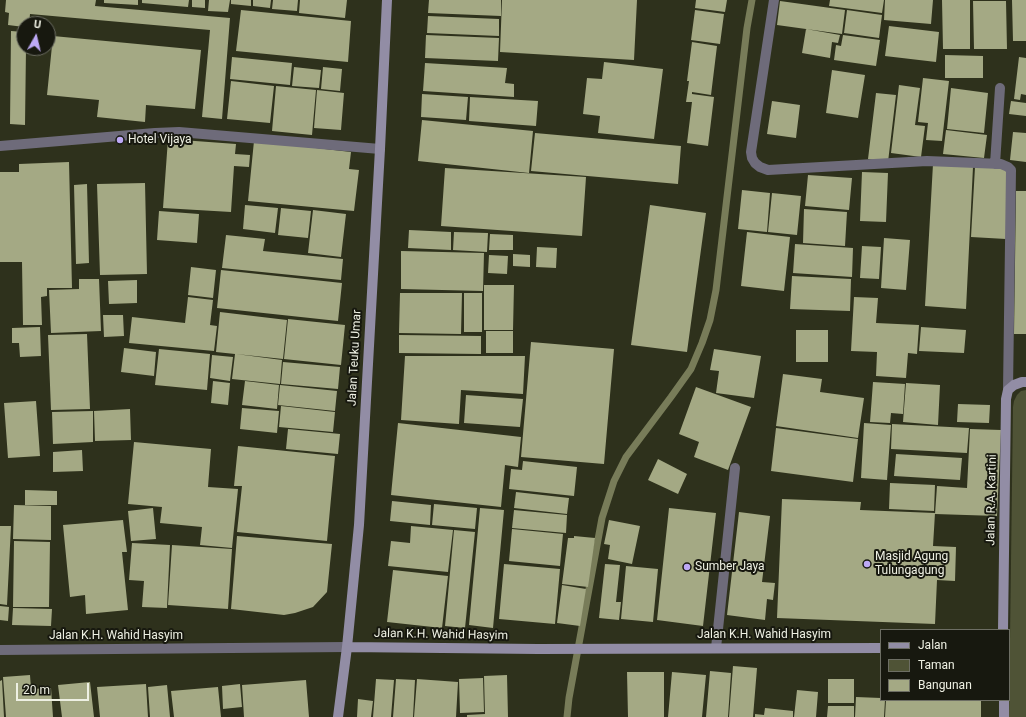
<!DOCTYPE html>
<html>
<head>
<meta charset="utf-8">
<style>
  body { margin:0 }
  #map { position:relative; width:1026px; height:717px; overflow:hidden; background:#2e311c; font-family:Roboto,sans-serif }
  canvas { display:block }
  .legend { position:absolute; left:880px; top:629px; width:130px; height:72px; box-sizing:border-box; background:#17180f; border:1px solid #6d6e64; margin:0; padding:5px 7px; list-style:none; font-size:12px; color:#eef0e3 }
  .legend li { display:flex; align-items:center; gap:8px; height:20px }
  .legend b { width:20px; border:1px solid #6d6e64 }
  .north { position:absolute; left:16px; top:16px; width:40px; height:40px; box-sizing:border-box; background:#17180f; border:1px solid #6d6e64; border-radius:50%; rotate:8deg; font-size:11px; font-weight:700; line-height:16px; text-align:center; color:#eef0e3 }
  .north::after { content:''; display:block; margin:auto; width:14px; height:18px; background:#bda9f5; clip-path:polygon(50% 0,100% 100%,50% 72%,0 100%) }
  .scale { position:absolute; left:16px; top:683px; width:73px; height:18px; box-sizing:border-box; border:2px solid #eef0e3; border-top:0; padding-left:5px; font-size:12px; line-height:14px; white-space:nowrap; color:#eef0e3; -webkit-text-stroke:3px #17180f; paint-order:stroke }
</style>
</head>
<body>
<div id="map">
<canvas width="1026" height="717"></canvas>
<ul class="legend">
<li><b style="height:5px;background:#928da5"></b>Jalan</li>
<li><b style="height:11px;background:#4f5336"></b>Taman</li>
<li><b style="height:11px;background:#a4a984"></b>Bangunan</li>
</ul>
<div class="north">U</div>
<div class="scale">20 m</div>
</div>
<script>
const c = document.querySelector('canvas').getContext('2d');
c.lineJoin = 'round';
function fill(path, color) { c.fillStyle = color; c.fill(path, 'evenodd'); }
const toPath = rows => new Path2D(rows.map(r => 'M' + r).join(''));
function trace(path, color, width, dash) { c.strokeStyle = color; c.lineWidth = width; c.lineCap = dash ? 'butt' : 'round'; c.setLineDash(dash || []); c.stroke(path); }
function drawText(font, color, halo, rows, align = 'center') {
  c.font = font + ' Roboto,sans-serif'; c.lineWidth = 4; c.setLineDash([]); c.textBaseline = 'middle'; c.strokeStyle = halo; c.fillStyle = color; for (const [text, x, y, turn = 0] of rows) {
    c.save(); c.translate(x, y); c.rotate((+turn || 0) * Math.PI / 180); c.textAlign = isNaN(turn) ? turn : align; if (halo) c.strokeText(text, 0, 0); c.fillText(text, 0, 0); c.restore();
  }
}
fill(toPath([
  [1026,390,1026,717,1009,717,1013,407,1014,401,1017,395,1021,391]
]), '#4f5336');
trace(toPath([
  [567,717,569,698,602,518,614,481,626,457,671,397,691,369,702,343,710,320,716,290,747,28,752,0]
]), '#787c59', 7);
fill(toPath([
  [6,0,96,0,95,6,230,18,222,119,202,117,210,30,30,14,29,24,24,24,24,27,8,25,9,13,5,12],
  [104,0,138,0,138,5,104,3],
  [142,0,189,0,188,7,142,3],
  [192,0,205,0,205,8,192,7],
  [209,0,230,0,228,12,208,11],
  [231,0,251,0,251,6,231,4],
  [253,0,271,0,270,8,253,6],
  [273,0,298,0,297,11,272,9],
  [300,0,347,0,345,18,299,13],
  [429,0,501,0,501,16,428,13],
  [502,0,637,0,634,60,500,52],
  [696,0,727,0,725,12,695,8],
  [830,0,884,0,882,13,829,6],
  [885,0,933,0,931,24,884,20],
  [942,0,970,0,970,49,943,49],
  [1012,0,1026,0,1026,41,1013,41],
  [780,1,845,10,842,34,777,25],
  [973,1,1006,1,1007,49,974,49],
  [241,10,351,21,348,62,236,51],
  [695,10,724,14,720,44,691,40],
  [847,10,882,15,879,38,844,33],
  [428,16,499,19,499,36,427,33],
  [889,26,939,32,936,62,885,56],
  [806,29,840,35,838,43,832,42,830,58,802,53],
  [11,31,24,32,24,48,26,48,25,125,10,124],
  [426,35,499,38,498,61,425,58],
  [843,35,880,40,876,66,834,60,836,45,841,46],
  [53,36,201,50,195,109,146,105,145,122,97,117,99,100,47,95],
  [692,42,717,46,711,95,692,92,692,94,714,97,708,146,687,143,692,102,686,102,689,81,687,81],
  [945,55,983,56,983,78,945,78],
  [232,57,292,63,290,85,230,79],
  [1019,57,1026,58,1026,95,1021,94,1020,100,1014,99],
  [604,62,663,69,654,139,598,133,600,116,583,114,587,78,602,79],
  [425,63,507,68,505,83,514,84,514,97,423,91],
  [294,67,321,70,319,88,292,86],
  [323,67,342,69,340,91,321,89],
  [832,70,865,75,858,118,826,113],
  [923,78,949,81,942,141,926,140,928,123,918,122],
  [231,81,274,86,270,123,227,119],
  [899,85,920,88,915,125,925,126,921,157,891,153],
  [276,86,316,90,312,135,272,131],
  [951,88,988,93,984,133,947,129],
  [317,90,344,93,341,130,314,128],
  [876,93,896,95,888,162,868,159],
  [422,94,468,97,466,120,421,117],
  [470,97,538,101,536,126,469,121],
  [772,101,800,105,796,138,767,134],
  [1011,101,1026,103,1026,116,1009,114],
  [422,120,533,131,529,173,418,161],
  [946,130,987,135,984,158,943,154],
  [1013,132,1026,133,1026,162,1010,160],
  [535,133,681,146,678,184,531,171],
  [168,139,236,144,235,154,250,155,249,167,234,166,231,212,163,208],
  [254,141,351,152,349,169,359,170,354,211,248,201],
  [69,162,72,288,47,288,47,296,41,297,42,325,23,325,22,262,0,262,0,172,19,172,19,164],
  [933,164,973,167,966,309,925,306],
  [975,167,1010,169,1006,239,971,237],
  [445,168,586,177,582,236,441,226],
  [862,172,888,173,886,222,860,221],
  [808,175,852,178,849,210,805,206],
  [145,183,147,274,100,275,97,184],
  [87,184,89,263,76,264,74,185],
  [742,190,770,193,767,232,738,229],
  [1016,191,1026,191,1026,334,1014,334],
  [772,193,801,196,797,235,768,232],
  [245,205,278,208,275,233,243,229],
  [650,205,706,213,687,352,631,345],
  [281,208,311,211,308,238,278,235],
  [804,209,847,212,845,246,803,243],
  [313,210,346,214,341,257,308,253],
  [159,211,199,214,197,243,157,240],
  [409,230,451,232,451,250,408,248],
  [454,232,488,233,487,252,453,250],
  [747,232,790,237,784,291,741,286],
  [490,234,513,235,513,250,489,250],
  [226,235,265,239,263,251,343,259,341,280,222,268],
  [884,238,910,240,906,290,881,288],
  [795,244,853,248,852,277,793,273],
  [862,246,881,247,879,279,860,278],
  [537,247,557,248,556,268,536,267],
  [401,251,484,253,483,291,401,289],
  [513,254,530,255,530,267,513,266],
  [489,255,508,256,507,274,488,273],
  [191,267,216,270,213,298,188,295],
  [221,270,342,283,338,321,217,308],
  [792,276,851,279,850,311,790,309],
  [79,279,99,279,101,331,51,333,49,290,79,289],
  [137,280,137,303,109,304,108,281],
  [484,285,514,285,513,330,484,330],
  [400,293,462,293,461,334,399,333],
  [464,293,482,293,482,332,464,332],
  [188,297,213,300,210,325,217,326,214,351,129,343,132,317,185,323],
  [854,297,878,298,876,323,919,325,917,354,908,353,906,378,876,376,877,352,851,351],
  [220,312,287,320,283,359,236,354,282,360,280,384,232,379,235,354,216,352],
  [103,315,123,315,124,336,104,337],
  [288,319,345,325,341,365,284,359],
  [40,327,41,356,20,357,19,343,12,343,12,328],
  [921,327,966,330,964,353,919,351],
  [796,330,828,330,828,362,796,362],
  [486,331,513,331,513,353,486,353],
  [87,334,90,409,51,410,48,335],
  [399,335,481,336,481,354,399,353],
  [531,342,614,349,604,464,521,457],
  [124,348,156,352,154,376,121,372],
  [159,349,210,354,207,390,155,385],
  [714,349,761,356,754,398,716,393,719,371,710,370],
  [212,355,233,357,230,381,210,378],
  [405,356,525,356,523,394,461,390,459,424,401,420],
  [283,362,340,367,338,389,281,384],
  [783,374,822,379,820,392,864,398,858,438,776,426],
  [213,381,230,383,228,405,211,403],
  [245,381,279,385,277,409,242,405],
  [873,382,905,384,903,414,891,413,890,423,870,422],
  [906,383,940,385,938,425,903,422],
  [280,385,337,391,335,411,278,405],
  [696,387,751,407,728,470,694,457,699,442,679,434],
  [466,395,523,399,520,427,464,423],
  [36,401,40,456,8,458,4,403],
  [958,404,990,405,989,423,957,422],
  [281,406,335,412,333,432,279,427],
  [242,408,279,411,277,433,240,429],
  [130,409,131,440,95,441,94,411],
  [93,411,93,442,53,444,52,412],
  [398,423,521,437,518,467,505,465,501,507,391,495],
  [864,423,891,425,887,480,861,478],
  [892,424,969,428,967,453,891,449],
  [776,428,858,439,853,482,771,471],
  [288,429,340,434,338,454,286,449],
  [970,429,1001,430,997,516,935,514,937,486,967,488],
  [134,442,211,449,208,487,238,489,232,548,200,545,202,527,160,523,162,507,128,504],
  [238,446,335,456,327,541,237,532,242,486,234,486],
  [82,450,83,471,53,472,53,452],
  [896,454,962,458,960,480,894,476],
  [658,459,687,474,678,494,648,480],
  [523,461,577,467,574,496,509,489,511,469,522,470],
  [890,483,935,485,934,511,889,509],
  [25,490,57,491,57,505,25,505],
  [516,492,569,498,567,514,514,508],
  [782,499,861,502,860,510,935,513,933,546,956,547,955,581,937,580,935,624,777,618],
  [392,501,431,505,430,525,390,521],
  [434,504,477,508,475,529,432,525],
  [14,505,51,506,51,540,13,539],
  [153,508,156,539,131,541,128,511],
  [480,508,504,510,493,628,469,625],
  [669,508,716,513,703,626,657,620],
  [514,510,567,515,566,533,512,528],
  [739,512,770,516,762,582,775,583,773,600,767,599,765,620,727,615],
  [123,520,127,552,122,552,128,610,86,614,85,595,70,597,63,525],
  [609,520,640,526,632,564,608,559,610,545,604,544],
  [0,526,11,526,7,605,0,604],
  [411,526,453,530,448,572,388,566,391,541,410,543],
  [512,529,563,534,560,566,509,561],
  [454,530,475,532,465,628,445,626],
  [237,536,332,544,327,592,313,607,295,613,284,615,231,609],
  [574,536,595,538,588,587,562,584,568,538,574,538],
  [14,541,50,542,49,607,13,607],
  [132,543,170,545,167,608,142,607,144,581,129,580],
  [172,545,232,549,228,609,168,605],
  [504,564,560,569,555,624,499,619],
  [605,564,620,565,616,602,621,602,619,620,599,618],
  [626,566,658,569,653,622,621,619],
  [393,570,448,576,442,628,387,622],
  [562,585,586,589,580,626,557,623],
  [0,606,9,607,8,621,0,620],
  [13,608,52,609,51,626,12,625],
  [733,666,757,668,753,717,729,717],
  [710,671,731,673,728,717,706,717],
  [627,672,664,672,664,717,628,717],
  [672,672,706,675,702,717,668,717],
  [30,675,31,689,51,688,53,717,6,717,3,677],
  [507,675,508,717,467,717,467,715,485,714,484,676],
  [483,678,484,712,460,713,459,679],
  [376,679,394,680,391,717,373,717],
  [396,679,415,680,413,717,393,717],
  [417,679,458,682,456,717,414,717],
  [828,679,854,679,854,703,828,703],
  [2,680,4,717,0,717,0,681],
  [306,680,309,717,244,717,242,685],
  [90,682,94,717,62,717,58,685],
  [146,684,148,717,100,717,97,687],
  [240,684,242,707,223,709,222,686],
  [167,685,170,717,150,717,148,687],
  [218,687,221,717,174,717,171,691],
  [797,690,818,692,816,717,794,717],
  [856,697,881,698,881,700,885,700,884,717,855,717],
  [358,699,373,701,371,717,357,717],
  [886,700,981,700,981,717,885,717],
  [828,706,854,706,854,717,827,717],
  [765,708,793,711,793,717,755,717,755,714,764,715]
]), '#a4a984');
trace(toPath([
  [774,0,751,152,752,158,755,163,760,167,768,170,927,161,1001,164,1008,167,1011,170,1008,390],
  [0,146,155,133,179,132,380,149],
  [995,164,1000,88],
  [716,648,735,468],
  [0,650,347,647]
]), '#6e6b7a', 10);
trace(toPath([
  [1003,630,1006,399,1008,390,1014,385,1022,382,1026,382],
  [347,647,538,649,881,648],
  [1004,700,1004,717],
  [338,717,347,647,359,525,380,149,387,0]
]), '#928da5', 10);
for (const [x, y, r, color] of [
  [120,140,4,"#bda9f5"],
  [867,564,4,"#bda9f5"],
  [687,567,4,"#bda9f5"]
]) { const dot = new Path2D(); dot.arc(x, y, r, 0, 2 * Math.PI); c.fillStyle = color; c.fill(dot); trace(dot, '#17180f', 1.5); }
drawText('12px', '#eef0e3', '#17180f', [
  ["Hotel Vijaya",128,140],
  ["Masjid Agung",875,557],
  ["Tulungagung",875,571],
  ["Sumber Jaya",695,567]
], 'left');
drawText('12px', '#eef0e3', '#17180f', [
  ["Jalan Teuku Umar",355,358,-87],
  ["Jalan R.A. Kartini",992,500,-89],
  ["Jalan K.H. Wahid Hasyim",441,635,1],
  ["Jalan K.H. Wahid Hasyim",764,635],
  ["Jalan K.H. Wahid Hasyim",116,636]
]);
</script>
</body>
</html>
